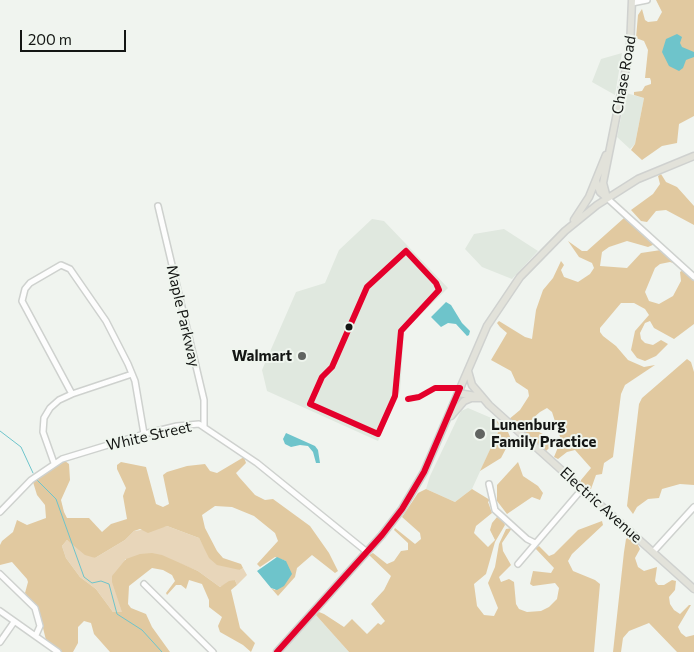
<!DOCTYPE html>
<html>
<head>
<meta charset="utf-8">
<style>
  body { margin:0 }
  #map { position:relative; width:694px; height:652px; overflow:hidden; background:#f0f4ef; font-family:Commissioner,sans-serif }
  canvas { display:block }
  .scale { position:absolute; left:20px; top:30px; width:106px; height:22px; box-sizing:border-box; border:2px solid #141614; border-top:0; padding-left:6px; font-size:15px; line-height:18px; white-space:nowrap; color:#141614; -webkit-text-stroke:4px #eff5ee; paint-order:stroke }
</style>
</head>
<body>
<div id="map">
<canvas width="694" height="652"></canvas>
<div class="scale">200 m</div>
</div>
<script>
const c = document.querySelector('canvas').getContext('2d');
c.lineJoin = 'round';
function fill(path, color) { c.fillStyle = color; c.fill(path, 'evenodd'); }
const toPath = rows => new Path2D(rows.map(r => 'M' + r).join(''));
function trace(path, color, width, dash) { c.strokeStyle = color; c.lineWidth = width; c.lineCap = dash ? 'butt' : 'round'; c.setLineDash(dash || []); c.stroke(path); }
function drawText(font, color, halo, rows, align = 'center') {
  c.font = font + ' Commissioner,sans-serif'; c.lineWidth = 4; c.setLineDash([]); c.textBaseline = 'middle'; c.strokeStyle = halo; c.fillStyle = color; for (const [text, x, y, turn = 0] of rows) {
    c.save(); c.translate(x, y); c.rotate((+turn || 0) * Math.PI / 180); c.textAlign = isNaN(turn) ? turn : align; if (halo) c.strokeText(text, 0, 0); c.fillText(text, 0, 0); c.restore();
  }
}
fill(toPath([
  [622,53,615,95,592,82,601,59],
  [626,93,644,98,635,144,630,149,617,137],
  [372,219,384,221,448,288,404,331,400,391,378,441,267,391,262,370,296,292,325,283,339,250],
  [504,229,538,251,512,279,482,267,465,249,474,234],
  [468,408,496,420,500,428,472,489,455,502,426,489,430,476,461,411],
  [315,614,349,652,281,652]
]), '#e0e8df');
fill(toPath([
  [167,526,199,538,204,547,240,570,243,568,247,575,237,585,235,580,220,587,198,571,176,562,125,559,122,612,113,612,96,589,80,577,66,558,62,546,67,540,95,558,125,540,134,531]
]), '#e8d6ba');
fill(toPath([
  [656,0,694,0,694,116,679,124,677,143,662,146,642,160,631,150,635,144,644,98,634,95,634,92,642,91,645,86,651,84,651,81,650,78,645,78,648,50,644,41,636,38,638,15,642,9,645,20,648,22,657,21,662,12],
  [661,174,666,182,677,187,694,206,694,225,666,210,656,211,647,222,641,221,631,210,653,194,660,184,658,176],
  [624,218,655,244,648,247,627,241,609,247,602,252,600,266,627,268,641,253,661,250,676,264,670,262,660,264,655,268,645,292,649,301,659,304,673,296,681,281,680,272,683,270,694,280,694,324,674,339,654,328,650,321,645,323,640,333,641,339,645,343,653,345,661,340,668,344,656,356,645,361,637,358,631,350,635,331,649,315,645,309,634,303,621,303,600,328,600,332,603,336,616,346,628,360,644,367,655,365,625,385,621,394,613,457,604,463,602,474,596,475,591,489,581,484,581,480,591,468,575,450,567,452,558,459,554,457,561,440,552,412,547,408,540,412,532,419,530,427,550,438,553,444,546,451,543,451,508,420,520,410,529,396,528,390,516,382,511,371,491,360,507,333,500,327,497,323,499,321,525,337,532,339,536,310,543,290,553,278,561,261,564,265,561,270,564,277,578,282,590,274,594,268,592,263,579,257,568,241,582,251,587,251],
  [687,359,691,362,694,372,694,485,680,484,662,489,659,498,648,499,637,507,633,514,627,506,639,404,642,398],
  [496,420,508,432,511,439,501,458,480,471,500,428],
  [244,457,246,463,236,473,239,477,255,495,265,500,273,499,310,526,329,553,338,571,335,573,312,555,297,568,295,577,278,596,271,588,275,590,286,561,275,557,260,567,257,564,278,541,275,533,254,516,232,507,215,506,202,515,205,528,217,551,223,558,241,564,243,568,240,570,217,565,209,558,199,538,167,526,148,533,140,529,134,531,125,540,95,558,85,555,67,540,62,546,66,558,80,577,96,589,113,612,122,612,112,582,112,576,126,559,140,554,152,553,162,555,198,571,220,587,229,581,235,580,237,585,231,590,240,628,255,643,251,652,243,645,220,632,218,626,222,617,209,607,209,600,202,584,189,580,186,589,181,585,176,585,167,595,166,593,175,581,172,575,163,570,152,568,129,586,128,604,131,608,146,614,152,627,170,652,110,652,94,634,91,623,84,621,78,627,78,643,73,652,61,652,46,640,39,612,25,593,28,582,27,579,12,562,0,565,0,545,2,541,13,532,17,520,27,525,46,518,45,505,37,495,33,482,52,467,65,461,69,464,70,480,61,500,64,512,67,518,89,518,102,532,111,524,127,519,123,496,126,488,117,469,117,465,121,462,146,467,156,504,163,507,169,504,163,475,167,472,187,466,205,464,210,471,217,473],
  [518,462,523,476,538,486,543,493,540,500,532,497,507,514,497,501,497,485],
  [426,489,455,502,472,489,490,500,488,502,492,513,476,526,474,533,488,547,495,540,490,530,492,523,497,517,503,521,505,525,495,542,486,574,474,584,477,606,484,615,494,616,498,608,488,583,495,567,499,544,506,529,512,528,502,543,503,551,511,565,499,577,501,582,509,579,514,582,516,604,519,609,527,612,541,611,549,607,557,599,559,588,555,583,533,586,530,584,533,571,551,573,554,568,535,548,539,546,549,556,554,554,578,530,602,521,603,525,572,554,568,561,573,571,595,580,600,584,594,652,349,652,315,614,319,612,324,614,344,627,352,619,367,634,378,623,381,625,385,621,371,604,384,590,391,576,369,555,373,553,387,564,394,561,401,551,408,550,408,543,394,530,395,528,415,544,421,539,420,533,402,517,418,493],
  [629,537,637,543,640,549,635,558,638,567,644,571,657,567,655,581,658,585,664,585,672,580,676,581,675,590,669,597,670,604,674,610,680,614,689,605,691,605,678,627,681,633,686,637,694,635,694,652,677,652,649,623,629,631,623,638,621,652,613,652,624,552,626,539]
]), '#e1c9a0');
fill(toPath([
  [677,34,682,37,680,43,682,47,694,52,694,57,686,60,683,68,679,71,669,66,662,52,666,39],
  [446,302,451,305,462,323,470,331,469,335,467,336,456,324,448,323,441,327,431,317],
  [286,433,315,446,318,450,320,463,316,463,313,452,308,446,300,445,291,447,285,444,283,439],
  [277,557,286,561,292,574,284,586,277,590,271,588,257,571]
]), '#6ec4cb');
trace(toPath([
  [0,431,21,447,33,473],
  [37,480,56,499,84,577,92,583,101,581,109,584,117,614,142,630,162,652]
]), '#6ec4cb', 1);
const minor = toPath([
  [632,3,647,0],
  [607,198,694,277],
  [158,206,204,400,204,426],
  [72,394,22,301,25,289,30,283,61,265,70,269,106,321,128,364,135,381,144,434],
  [54,463,43,432,44,418,50,408,59,400,72,394,132,374],
  [489,484,495,510,527,539,535,543],
  [0,512,31,480,62,459,144,434,177,426,199,424,257,463,367,552],
  [653,552,694,507],
  [518,564,583,488],
  [0,574,35,608,40,626,36,635],
  [144,584,213,652],
  [0,611,58,652],
  [0,642,14,622]
]);
const major = toPath([
  [596,181,600,192,607,198],
  [607,198,603,183,630,48,632,0],
  [574,220,589,197,606,155],
  [468,371,472,385,489,405,694,589],
  [458,393,476,396],
  [451,416,464,401,471,398,482,398],
  [277,652,382,535,402,509,424,472,487,326,520,277,565,231,597,205,638,179,694,156]
]);
trace(minor, '#ced1ce', 8);
trace(major, '#cfd1cf', 9);
trace(minor, '#fdfdfd', 5);
trace(major, '#e2e2da', 6);
trace(toPath([
  [406,251,436,283,439,290,401,331,395,396,378,434,310,404,322,377,332,367,367,287,406,251],
  [277,652,382,535,402,509,424,472,460,388,435,388,419,397,408,399]
]), '#e4002b', 6);
for (const [x, y, r, color] of [
  [349,327,4.5,"#141614"],
  [302,356,5,"#616461"],
  [480,434,6,"#616461"]
]) { const dot = new Path2D(); dot.arc(x, y, r, 0, 2 * Math.PI); c.fillStyle = color; c.fill(dot); trace(dot, '#eff5ee', 2); }
drawText('15px', '#141614', '#eff5ee', [
  ["Chase Road",624,75,-80],
  ["Maple Parkway",183,316,77],
  ["White Street",149,436,-13],
  ["Electric Avenue",601,505,42]
]);
drawText('bold 15px', '#141614', '#eff5ee', [
  ["Walmart",292,356],
  ["Lunenburg",491,425,"left"],
  ["Family Practice",491,442,"left"]
], 'right');
</script>
</body>
</html>
